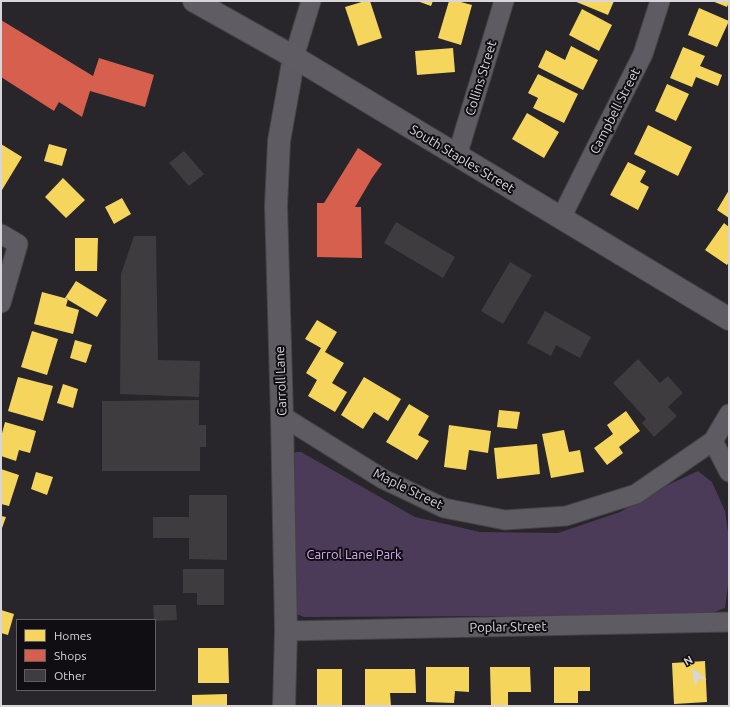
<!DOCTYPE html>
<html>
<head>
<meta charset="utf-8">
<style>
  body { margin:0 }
  #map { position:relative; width:730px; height:707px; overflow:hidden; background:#28262a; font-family:Ubuntu,sans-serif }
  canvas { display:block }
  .frame { position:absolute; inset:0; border:2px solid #d9d6db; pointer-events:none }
  .legend { position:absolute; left:16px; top:619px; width:140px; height:72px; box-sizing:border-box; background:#100e12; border:1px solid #605e62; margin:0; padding:5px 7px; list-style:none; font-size:12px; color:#d9d6db }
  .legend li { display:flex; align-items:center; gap:8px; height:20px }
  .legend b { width:20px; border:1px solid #605e62 }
  .north { position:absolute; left:674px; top:651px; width:40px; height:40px; -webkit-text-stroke:3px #100e12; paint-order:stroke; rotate:331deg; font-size:11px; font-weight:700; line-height:16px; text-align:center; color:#d9d6db }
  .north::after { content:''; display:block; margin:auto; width:14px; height:18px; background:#d9d6db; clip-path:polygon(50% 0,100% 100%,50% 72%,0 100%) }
</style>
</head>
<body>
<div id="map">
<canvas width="730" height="707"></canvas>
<div class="frame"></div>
<ul class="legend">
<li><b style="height:11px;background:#f6d55c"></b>Homes</li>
<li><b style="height:11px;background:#d6604d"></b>Shops</li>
<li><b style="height:11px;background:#3e3c3f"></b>Other</li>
</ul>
<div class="north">N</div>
</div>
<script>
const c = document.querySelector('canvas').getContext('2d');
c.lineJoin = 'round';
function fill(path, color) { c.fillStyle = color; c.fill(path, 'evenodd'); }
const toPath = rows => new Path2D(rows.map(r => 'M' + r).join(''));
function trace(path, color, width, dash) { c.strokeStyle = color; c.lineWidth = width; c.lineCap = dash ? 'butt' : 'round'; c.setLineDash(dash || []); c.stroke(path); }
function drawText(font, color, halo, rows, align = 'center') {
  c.font = font + ' Ubuntu,sans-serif'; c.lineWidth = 4; c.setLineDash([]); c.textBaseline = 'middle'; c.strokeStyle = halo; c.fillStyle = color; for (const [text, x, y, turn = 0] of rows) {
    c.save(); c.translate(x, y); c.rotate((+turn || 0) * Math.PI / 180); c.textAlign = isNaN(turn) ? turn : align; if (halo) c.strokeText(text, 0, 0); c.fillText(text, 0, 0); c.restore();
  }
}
fill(toPath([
  [296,452,301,452,415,517,480,532,558,533,620,512,668,485,698,471,712,482,725,511,729,539,729,577,725,608,706,615,304,617,294,613,290,457]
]), '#4c3a59');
fill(toPath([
  [365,1,370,1,382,38,358,46,345,7],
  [417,1,433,1,431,6],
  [449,1,457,1,472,5,461,45,438,38],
  [574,1,614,1,608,15],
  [712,1,729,1,729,2,727,7],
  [699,8,729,21,717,47,688,35],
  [582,9,612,25,599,51,569,35],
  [571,46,598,60,583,90,538,67,546,50,565,60],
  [683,47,705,56,700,66,722,75,718,86,696,77,692,87,670,78],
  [453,48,455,72,417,75,415,51],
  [538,74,578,94,564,123,533,108,538,98,528,93],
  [667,84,689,94,676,121,655,111],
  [527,113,559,132,544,158,512,139],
  [648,125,692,147,678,176,634,154],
  [1,144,22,157,2,190,1,190],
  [49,144,67,149,62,166,44,161],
  [628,162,646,171,640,182,649,187,638,210,610,195],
  [63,178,85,200,66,218,45,197],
  [729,190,729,218,717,210],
  [122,198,131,214,114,224,105,207],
  [724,223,729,227,729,262,727,265,705,250],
  [75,238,98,238,97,271,75,271],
  [76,281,107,300,97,317,65,298],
  [42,292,68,299,66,306,79,310,73,334,34,324],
  [317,320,337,332,325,352,344,363,332,383,347,392,335,412,308,396,317,380,306,373,321,348,305,339],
  [32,331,58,339,47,375,21,367],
  [75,340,92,345,86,363,70,358],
  [18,377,53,386,43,421,8,411],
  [364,377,401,399,388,421,374,412,363,429,341,415],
  [63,384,78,389,73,408,57,403],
  [409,404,429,416,418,435,429,441,417,460,386,442],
  [499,410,520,412,517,429,497,427],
  [626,411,640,431,619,447,623,453,607,465,594,448,613,434,607,425],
  [5,422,36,431,30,453,19,450,16,461,1,456,1,437],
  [449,425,491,431,488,453,469,450,466,470,444,467],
  [564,430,569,452,580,450,584,472,551,478,542,434],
  [537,444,540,474,497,479,494,448],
  [1,469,19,475,9,506,1,504],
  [36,472,53,477,47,495,31,489],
  [1,516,6,517,1,531],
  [1,610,14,614,8,635,1,633],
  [198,648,228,648,229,683,198,683],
  [705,661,707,702,674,704,672,663],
  [426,667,469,667,469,692,455,691,454,703,426,702],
  [490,667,530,667,531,692,508,692,508,705,491,705],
  [554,667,590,667,590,691,578,691,578,703,554,703],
  [317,669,342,669,342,706,317,706],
  [365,669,415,669,416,693,390,693,391,706,365,706],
  [227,694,227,706,192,706,192,695]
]), '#f6d55c');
fill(toPath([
  [1,20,93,76,99,58,154,75,145,107,90,91,82,117,59,102,54,111,1,77],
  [358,148,382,164,372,178,355,207,361,207,362,258,317,257,317,203,324,203]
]), '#d6604d');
fill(toPath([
  [184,151,204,174,189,186,169,163],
  [396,222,455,257,443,278,384,243],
  [134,236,156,236,158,360,200,361,199,397,120,394,121,274],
  [510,262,532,275,503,324,481,311],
  [545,311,591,337,580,358,556,345,551,356,527,343],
  [638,359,660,383,668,376,683,393,668,407,677,416,654,437,642,423,646,419,613,383],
  [199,400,199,425,206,425,206,447,200,447,200,471,102,471,102,401],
  [189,495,227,495,227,560,189,559,189,538,153,538,153,517,189,517],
  [183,569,224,569,224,605,197,605,197,593,183,593],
  [153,605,176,605,177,620,155,621,155,620,154,620]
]), '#3e3c3f');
const minor = toPath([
  [294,57,311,1],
  [457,156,504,1],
  [561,218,643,54,660,1],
  [1,234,18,244,1,303],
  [282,416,383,479,444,508,505,520,566,516,636,494,713,441,729,414],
  [713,441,729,472],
  [286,631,729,622]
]);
const tertiary = toPath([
  [284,706,286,631,282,416,276,206,279,141,294,57]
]);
const primary = toPath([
  [194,1,294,57,729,319]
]);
trace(minor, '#444345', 21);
trace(tertiary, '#444345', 24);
trace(primary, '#444345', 24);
trace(minor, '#5f5b62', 19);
trace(tertiary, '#5f5b62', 22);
trace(primary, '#5f5c64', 22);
drawText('13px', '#d9d6db', '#100e12', [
  ["Collins Street",481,78,-73],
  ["Campbell Street",615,111,-63],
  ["South Staples Street",462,159,31],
  ["Carroll Lane",281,381,-92],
  ["Maple Street",408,489,26],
  ["Poplar Street",508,627,-1]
]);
drawText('13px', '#d5abf2', '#100e12', [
  ["Carrol Lane Park",354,555]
]);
</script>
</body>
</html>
